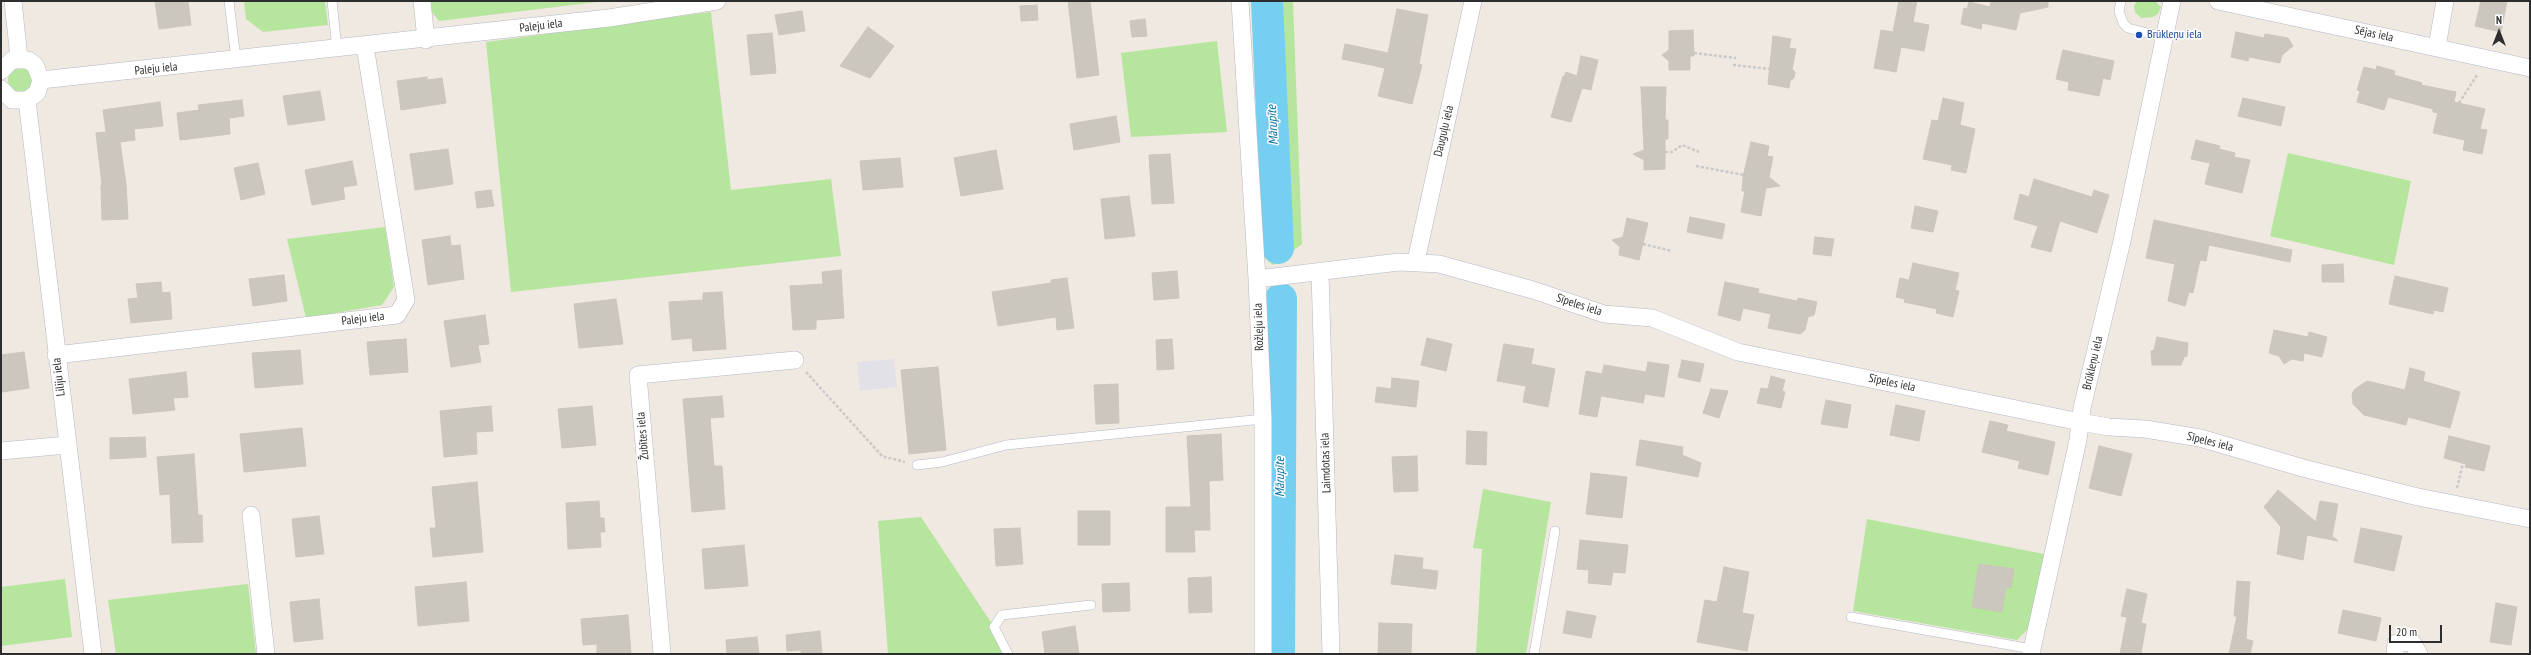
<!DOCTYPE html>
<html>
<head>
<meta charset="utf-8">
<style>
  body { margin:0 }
  #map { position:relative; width:2531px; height:655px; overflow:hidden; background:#efe9e1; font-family:"PT Sans Narrow",sans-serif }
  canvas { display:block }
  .frame { position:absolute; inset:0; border:2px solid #2e2e2e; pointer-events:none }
  .north { position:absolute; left:2479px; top:12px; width:40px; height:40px; -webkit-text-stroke:3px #fff; paint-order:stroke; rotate:0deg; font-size:11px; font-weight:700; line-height:16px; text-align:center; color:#2e2e2e }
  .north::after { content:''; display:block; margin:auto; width:14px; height:18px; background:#2e2e2e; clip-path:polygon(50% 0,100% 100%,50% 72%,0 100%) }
  .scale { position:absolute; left:2389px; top:625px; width:53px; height:18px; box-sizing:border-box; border:2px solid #2e2e2e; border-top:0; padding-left:5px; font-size:12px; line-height:14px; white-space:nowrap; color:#2e2e2e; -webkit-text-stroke:3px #fff; paint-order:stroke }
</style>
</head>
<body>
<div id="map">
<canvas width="2531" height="655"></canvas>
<div class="frame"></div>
<div class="north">N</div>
<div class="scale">20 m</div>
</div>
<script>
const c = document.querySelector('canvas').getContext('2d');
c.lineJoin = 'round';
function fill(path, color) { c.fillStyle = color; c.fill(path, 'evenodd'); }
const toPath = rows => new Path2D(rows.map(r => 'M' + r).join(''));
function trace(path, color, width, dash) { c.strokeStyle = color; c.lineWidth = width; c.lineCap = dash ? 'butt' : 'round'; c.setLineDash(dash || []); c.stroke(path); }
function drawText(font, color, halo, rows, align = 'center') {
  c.font = font + ' "PT Sans Narrow",sans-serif'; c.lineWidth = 3; c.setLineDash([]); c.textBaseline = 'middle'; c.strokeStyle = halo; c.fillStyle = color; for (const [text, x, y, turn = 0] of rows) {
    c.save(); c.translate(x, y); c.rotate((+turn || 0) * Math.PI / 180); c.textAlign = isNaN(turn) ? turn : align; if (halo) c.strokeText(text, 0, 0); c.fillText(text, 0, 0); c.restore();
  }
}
fill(toPath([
  [894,359,897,387,860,391,857,362]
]), '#e3e1e8');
fill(toPath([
  [244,1,325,1,328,25,263,32,246,19],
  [431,1,606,1,439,21,432,12],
  [1254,1,1293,1,1302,244,1273,265,1264,257],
  [2137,1,2155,1,2161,7,2158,14,2153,17,2141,18,2135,12,2134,6],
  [711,12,731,190,831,179,841,256,511,292,486,42],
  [1217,41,1227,132,1131,137,1121,53],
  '8 80a12 12 0 1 1 24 0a12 12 0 1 1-24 0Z',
  [2288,153,2411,181,2394,265,2270,236],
  [385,227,394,287,382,305,306,318,287,239],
  [1483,489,1551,502,1526,654,1476,654,1482,549,1473,548],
  [921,517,1012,654,888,654,878,521],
  [1867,519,2044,554,2029,628,2017,640,1853,611],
  [65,579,72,637,1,646,1,587],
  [248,584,256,654,116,654,108,600]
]), '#b6e59e');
trace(toPath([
  [1267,1,1278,248],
  [1279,654,1281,299]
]), '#75cff0', 32);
const building = toPath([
  [155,1,188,1,191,25,159,29,155,1],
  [1068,1,1090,1,1099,75,1077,78,1068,1],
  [1899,1,1917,1,1913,22,1929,25,1924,51,1901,47,1896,72,1874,68,1881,30,1893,32,1899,1],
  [1991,1,2048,1,2048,7,2020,13,2016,30,1982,23,1981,29,1961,24,1964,8,1967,9,1969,2,1990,7,1991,1],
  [2481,1,2507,1,2501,32,2475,26,2481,1],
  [1037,5,1038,20,1021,21,1020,6,1037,5],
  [1397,9,1428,15,1419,64,1422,65,1412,104,1378,96,1385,68,1342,59,1345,44,1388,53,1397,9],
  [802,11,805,31,779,35,775,15,802,11],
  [1145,19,1147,36,1132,37,1130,21,1145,19],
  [868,27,894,46,870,78,840,66,868,27],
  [1693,30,1694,56,1690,56,1690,70,1669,70,1669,61,1662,55,1669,50,1669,31,1693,30],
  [2236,32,2264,38,2265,34,2288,38,2293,46,2282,55,2280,63,2249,57,2248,61,2231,57,2236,32],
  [772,33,776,73,751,75,747,35,772,33],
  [1773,36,1791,39,1789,48,1796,49,1792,69,1795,72,1794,78,1790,81,1789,88,1768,84,1773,36],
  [2063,50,2114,61,2110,80,2103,78,2099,96,2068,90,2069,82,2056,79,2063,50],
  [1581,56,1598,60,1591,90,1582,88,1571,122,1551,117,1563,76,1564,77,1566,72,1577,76,1581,56],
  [2377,66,2395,71,2394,75,2422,83,2421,85,2456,92,2454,102,2485,109,2480,129,2487,130,2482,154,2463,150,2465,140,2433,133,2438,113,2433,112,2433,109,2388,97,2384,110,2357,102,2360,91,2357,90,2364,67,2376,70,2377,66],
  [427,77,427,80,442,78,446,103,401,110,397,81,427,77],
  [1641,87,1666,87,1665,120,1668,120,1668,139,1665,139,1665,169,1644,170,1644,160,1633,154,1644,150,1641,87],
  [320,91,325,120,288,125,283,96,320,91],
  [1943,98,1964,103,1960,125,1975,129,1966,173,1951,170,1952,165,1923,159,1932,120,1938,121,1943,98],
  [2243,98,2285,107,2281,126,2238,116,2243,98],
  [242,100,244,116,229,118,230,134,180,140,177,113,199,110,198,105,242,100],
  [160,102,163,126,134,129,135,140,120,142,126,184,128,219,102,220,101,185,102,185,96,133,106,132,103,110,160,102],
  [1116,116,1120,142,1074,150,1070,124,1116,116],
  [2196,140,2220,146,2219,149,2235,153,2234,157,2250,160,2242,193,2205,184,2210,163,2191,159,2196,140],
  [1751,142,1769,146,1767,156,1773,157,1769,177,1780,186,1766,188,1761,216,1741,212,1745,191,1742,191,1743,177,1751,142],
  [448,149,453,184,415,190,410,154,448,149],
  [996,150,1003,189,961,196,954,158,996,150],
  [1170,154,1174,203,1152,204,1149,155,1170,154],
  [900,158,903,187,863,190,860,161,900,158],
  [352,161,357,185,343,187,345,199,312,205,305,170,352,161],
  [258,163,265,194,241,200,234,168,258,163],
  [2034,179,2092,197,2094,190,2109,195,2097,233,2060,221,2051,252,2031,247,2038,226,2014,219,2020,194,2029,197,2034,179],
  [491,190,494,206,477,208,475,192,491,190],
  [1129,196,1135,236,1105,239,1101,199,1129,196],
  [1915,206,1938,211,1933,232,1911,228,1915,206],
  [1690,217,1725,224,1722,239,1687,232,1690,217],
  [1627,218,1648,223,1639,260,1619,255,1620,247,1612,240,1623,237,1627,218],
  [2154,220,2292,250,2290,262,2209,245,2206,261,2200,260,2193,293,2189,292,2185,306,2168,301,2175,264,2146,258,2154,220],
  [450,236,451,246,460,245,464,279,428,285,422,240,450,236],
  [1815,237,1834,239,1831,256,1813,254,1815,237],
  [1913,263,1959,273,1955,290,1959,291,1953,317,1936,313,1937,309,1904,302,1905,299,1896,297,1900,278,1909,280,1913,263],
  [2343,264,2344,282,2322,282,2322,265,2343,264],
  [841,270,844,318,816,320,816,329,793,330,790,286,823,284,822,272,841,270],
  [1177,271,1179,298,1154,300,1152,273,1177,271],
  [284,275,287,301,253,306,249,279,284,275],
  [2395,276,2448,288,2443,312,2434,310,2433,314,2389,304,2395,276],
  [1067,278,1074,328,1057,330,1056,317,998,326,992,292,1051,283,1051,280,1067,278],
  [161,282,162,293,170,292,172,319,131,323,128,299,138,298,136,284,161,282],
  [1725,282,1759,289,1758,293,1797,301,1798,298,1817,302,1814,315,1808,317,1805,330,1800,334,1768,328,1771,314,1743,308,1740,321,1718,315,1725,282],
  [722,292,726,349,693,351,692,338,672,340,669,302,703,300,703,293,722,292],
  [616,299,623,344,579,348,574,304,616,299],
  [485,315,489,344,478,345,481,362,451,367,444,321,485,315],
  [2274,330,2308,337,2309,332,2327,337,2322,357,2304,353,2303,361,2292,359,2284,364,2279,356,2269,353,2274,330],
  [2157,337,2188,343,2187,356,2184,357,2181,365,2152,365,2151,351,2154,350,2157,337],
  [1427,338,1452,344,1446,371,1421,365,1427,338],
  [406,339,408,372,370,375,367,342,406,339],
  [1172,339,1174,369,1157,370,1156,340,1172,339],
  [1504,344,1534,349,1531,364,1555,369,1548,407,1523,402,1526,386,1497,381,1504,344],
  [300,350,303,384,255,388,252,353,300,350],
  [24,352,29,388,2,392,1,355,24,352],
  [1682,360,1704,364,1700,382,1678,377,1682,360],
  [1648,362,1669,365,1664,397,1645,394,1643,403,1601,396,1597,417,1579,414,1586,371,1602,374,1604,365,1646,372,1648,362],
  [938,367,946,450,909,454,901,370,938,367],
  [2410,368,2425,372,2423,381,2460,392,2450,428,2408,417,2406,425,2364,415,2353,404,2352,394,2355,389,2367,381,2405,390,2410,368],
  [186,372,188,397,173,398,175,410,133,414,129,379,186,372],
  [1771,376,1785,380,1782,391,1785,392,1781,408,1757,403,1761,388,1768,389,1771,376],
  [1392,378,1419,381,1416,407,1375,402,1377,387,1391,389,1392,378],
  [1118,384,1119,423,1096,424,1094,385,1118,384],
  [1711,389,1728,391,1719,418,1703,413,1711,389],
  [722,396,724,417,710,418,714,466,722,466,725,509,692,512,683,399,722,396],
  [1826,400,1851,405,1847,428,1821,424,1826,400],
  [1896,405,1925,411,1919,441,1890,435,1896,405],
  [491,406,493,431,476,432,477,454,444,457,440,411,491,406],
  [592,406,596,445,562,448,558,409,592,406],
  [1990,421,2008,425,2006,431,2055,442,2048,475,2018,468,2020,461,1982,452,1990,421],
  [302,428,306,466,244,472,240,434,302,428],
  [1467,431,1487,432,1486,465,1466,464,1467,431],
  [1221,434,1223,480,1209,481,1210,530,1194,530,1195,552,1166,552,1166,507,1191,507,1187,436,1221,434],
  [2449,436,2490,446,2484,471,2465,467,2466,464,2444,458,2449,436],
  [145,437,146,457,110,459,110,438,145,437],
  [1640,440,1683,447,1682,455,1701,463,1698,477,1636,465,1640,440],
  [2099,446,2132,454,2121,496,2089,488,2099,446],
  [194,454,198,515,202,515,203,542,172,543,170,494,160,495,157,457,194,454],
  [1417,456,1418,491,1394,492,1392,457,1417,456],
  [1591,473,1627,477,1622,518,1586,514,1591,473],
  [477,482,483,552,433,557,430,528,436,528,432,487,477,482],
  [2278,490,2316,522,2320,501,2338,504,2332,536,2338,541,2307,535,2303,560,2277,554,2281,527,2264,507,2278,490],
  [599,501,600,518,604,518,605,532,600,532,601,547,568,549,566,503,599,501],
  [1078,511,1110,511,1110,545,1078,545,1078,511],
  [319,516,324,554,296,557,292,519,319,516],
  [1020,528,1023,564,996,566,994,529,1020,528],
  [2361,528,2402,536,2394,571,2354,562,2361,528],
  [1580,540,1628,545,1625,573,1613,572,1611,585,1588,583,1589,570,1577,569,1580,540],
  [744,545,748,586,705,589,702,549,744,545],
  [1395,555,1423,558,1422,569,1438,571,1436,589,1391,584,1395,555],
  [1979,564,2014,569,2011,588,2006,587,2002,612,1972,607,1979,564],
  [1724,567,1749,572,1742,613,1754,615,1747,651,1697,642,1705,600,1717,602,1724,567],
  [1211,577,1212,612,1189,613,1188,578,1211,577],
  [2237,581,2250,582,2246,639,2253,641,2250,654,2229,654,2237,616,2234,616,2237,581],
  [466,582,469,621,418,626,415,587,466,582],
  [1129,583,1130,611,1103,612,1102,584,1129,583],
  [2127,589,2147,594,2141,623,2146,624,2141,654,2120,654,2127,617,2121,616,2127,589],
  [319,599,323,639,294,642,290,602,319,599],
  [2496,603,2517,607,2511,645,2490,642,2496,603],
  [2343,610,2381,618,2376,641,2338,633,2343,610],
  [1567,611,1596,616,1591,638,1563,633,1567,611],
  [628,615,631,654,597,654,597,644,583,645,581,619,628,615],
  [1379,623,1412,624,1411,654,1378,654,1379,623],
  [1075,626,1079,654,1045,654,1042,632,1075,626],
  [820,631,822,654,801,654,801,650,787,651,786,635,820,631],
  [757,637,759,654,727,654,726,640,757,637]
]);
fill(building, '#cbc7bf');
trace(building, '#cbc5ba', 1);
const service = toPath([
  [229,1,236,60],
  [332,1,337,49],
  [2121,1,2119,11,2123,23,2128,28,2163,37],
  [917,465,942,462,1006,445,1263,419],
  [1851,617,2032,649],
  [1008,654,994,627,1002,615,1091,605],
  [1534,654,1555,531]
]);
const minor = toPath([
  [13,1,19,58],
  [422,1,426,40],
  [1240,1,1257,279,1263,419,1263,654],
  [2218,1,2530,68],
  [2437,47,2445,1],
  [1,71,12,60,28,60,35,65,41,80,37,93,27,100,12,100,1,89],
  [41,80,609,18,717,1],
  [27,100,93,654],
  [1416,261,1473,1],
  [1320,272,1331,654],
  [1257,279,1399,262,1439,264,1533,290,1604,314,1652,318,1738,352,2080,422,2109,427,2145,429,2200,438,2303,468,2418,497,2530,519],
  [56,355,397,315,406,300,365,46],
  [1,451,67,445],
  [251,515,266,654],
  [662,654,638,375,795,360],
  [2031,654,2078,440,2082,408,2122,241,2172,1],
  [2395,654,2396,643,2412,642,2419,654]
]);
trace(service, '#b4b7c1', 10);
trace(minor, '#b4b7c1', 18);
trace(toPath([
  [1694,53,1736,58],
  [1733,65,1770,69],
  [2459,103,2477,75],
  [1665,152,1672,152,1682,145,1699,152],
  [1696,166,1744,175],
  [1643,244,1672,251],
  [806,372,882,456,905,462],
  [2457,488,2463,463]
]), '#c9c9c9', 2.5, [3, 2]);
trace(service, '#fff', 9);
trace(minor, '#fff', 17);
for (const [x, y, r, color] of [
  [2139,35,4,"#1a4fb4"]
]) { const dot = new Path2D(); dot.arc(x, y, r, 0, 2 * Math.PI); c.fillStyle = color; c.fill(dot); trace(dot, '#fff', 1.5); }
drawText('12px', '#2e2e2e', '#fff', [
  ["Paleju iela",541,26,-7],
  ["Sējas iela",2374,34,12],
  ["Paleju iela",156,69,-6],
  ["Dauguļu iela",1444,131,-77],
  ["Sīpeles iela",1579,305,18],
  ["Paleju iela",363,319,-7],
  ["Rožleju iela",1259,327,-92],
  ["Brūkleņu iela",2093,363,-77],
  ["Liliju iela",59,377,-97],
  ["Sīpeles iela",1892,383,12],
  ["Žubītes iela",643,436,-95],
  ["Sīpeles iela",2210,442,14],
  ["Laimdotas iela",1326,463,-92]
]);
drawText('12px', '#164399', '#fff', [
  ["Brūkleņu iela",2147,35]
], 'left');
drawText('italic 13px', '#0d6fa3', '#fff', [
  ["Mārupīte",1273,125,-93],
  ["Mārupīte",1280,477,-90]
]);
</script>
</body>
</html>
